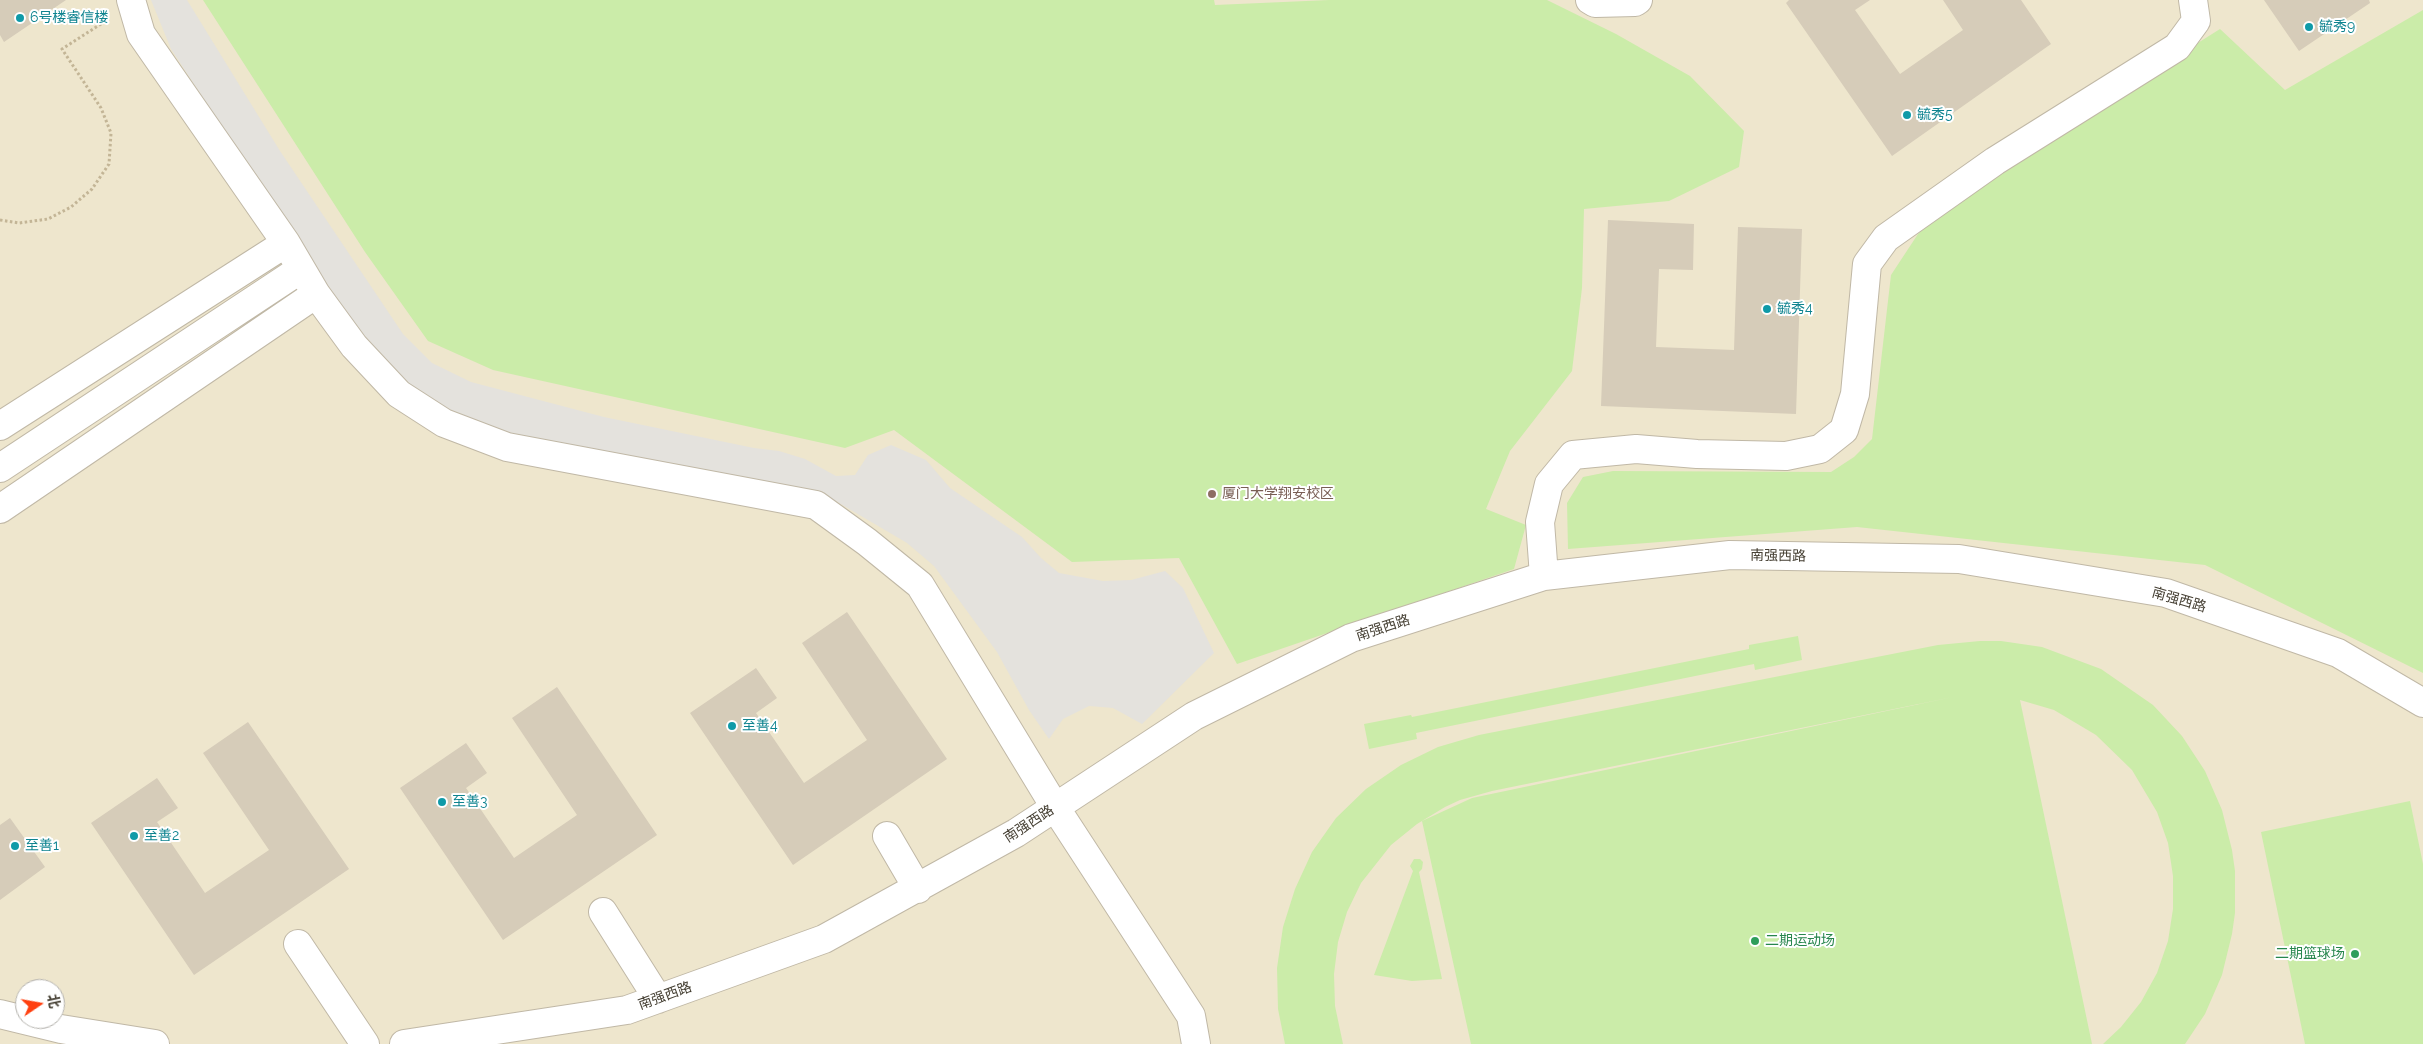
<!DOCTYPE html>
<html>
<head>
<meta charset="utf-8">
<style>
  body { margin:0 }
  #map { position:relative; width:2423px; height:1044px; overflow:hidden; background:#f4f0e4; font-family:Raleway,"Noto Sans SC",sans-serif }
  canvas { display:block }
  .north { position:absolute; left:15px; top:979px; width:50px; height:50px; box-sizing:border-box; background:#fff; border:1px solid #b5b3ae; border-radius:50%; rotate:78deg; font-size:14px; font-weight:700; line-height:20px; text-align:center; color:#464034 }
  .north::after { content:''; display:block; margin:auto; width:18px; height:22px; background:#ff4010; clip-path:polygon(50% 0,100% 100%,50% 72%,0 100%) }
</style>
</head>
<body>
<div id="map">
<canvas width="2423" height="1044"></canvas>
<div class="north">北</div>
</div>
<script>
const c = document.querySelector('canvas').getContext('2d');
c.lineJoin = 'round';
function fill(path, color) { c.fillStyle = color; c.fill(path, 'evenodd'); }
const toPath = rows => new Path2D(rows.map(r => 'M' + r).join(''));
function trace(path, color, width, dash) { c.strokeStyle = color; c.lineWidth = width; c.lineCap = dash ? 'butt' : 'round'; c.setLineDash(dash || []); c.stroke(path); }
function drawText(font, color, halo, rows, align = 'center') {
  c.font = font + ' Raleway,"Noto Sans SC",sans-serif'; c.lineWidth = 4; c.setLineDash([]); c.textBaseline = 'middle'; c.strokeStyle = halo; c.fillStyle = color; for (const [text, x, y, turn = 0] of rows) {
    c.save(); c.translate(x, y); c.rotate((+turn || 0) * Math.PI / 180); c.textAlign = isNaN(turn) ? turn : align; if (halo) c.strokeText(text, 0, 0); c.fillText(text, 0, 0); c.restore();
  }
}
fill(toPath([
  [0,0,2423,0,2423,1044,0,1044],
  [25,989,55,989,55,1019,25,1019]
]), '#eee6cd');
fill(toPath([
  [203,0,1214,0,1215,5,1329,0,1547,0,1616,34,1690,76,1744,131,1739,167,1669,201,1584,209,1582,288,1572,371,1510,451,1486,509,1526,525,1514,569,1237,664,1179,558,1072,562,894,430,845,448,493,370,428,341,365,252],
  [2423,10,2423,673,2205,565,1857,527,1568,549,1567,503,1583,477,1613,471,1831,472,1854,457,1872,439,1891,275,1918,234,1963,191,2220,29,2285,90],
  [1798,636,1802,660,1755,670,1754,664,1416,733,1417,739,1369,749,1364,724,1411,715,1412,717,1749,649,1749,645],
  [1980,641,2001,641,2042,647,2101,669,2153,705,2182,736,2205,771,2222,810,2232,850,2235,871,2235,913,2232,934,2222,975,2205,1014,2185,1044,2103,1044,2121,1027,2141,1002,2157,973,2168,941,2173,909,2173,876,2168,843,2157,812,2132,770,2096,735,2054,710,2020,700,2092,1044,1471,1044,1422,821,1472,798,1953,697,1492,791,1460,800,1445,807,1417,824,1391,845,1361,883,1347,912,1338,942,1334,974,1335,1006,1343,1044,1285,1044,1278,1009,1277,968,1283,927,1295,889,1312,852,1336,818,1366,789,1401,765,1438,747,1479,735,1938,645],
  [2410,801,2423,864,2423,1044,2305,1044,2261,832],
  [1414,859,1420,859,1423,862,1422,869,1419,872,1442,979,1412,981,1374,975,1413,871,1410,866]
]), '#cbeca9');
fill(toPath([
  [151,0,187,0,280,151,403,334,432,363,471,382,604,417,754,448,779,451,805,459,836,476,855,475,868,455,891,445,926,460,950,488,1022,537,1041,558,1059,573,1103,581,1131,580,1165,571,1183,588,1214,653,1142,724,1113,708,1089,706,1063,719,1049,739,1029,710,997,652,934,566,907,543,834,500,608,458,478,430,379,368,171,49]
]), '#e4e2dd');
fill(toPath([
  [0,0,66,0,4,42,0,35],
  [1789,0,1870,0,1855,10,1900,74,1963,30,1943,0,2021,0,2051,44,1892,156,1786,3],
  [2264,0,2369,0,2370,3,2299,51],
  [1608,220,1694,224,1693,270,1659,269,1656,347,1734,350,1738,227,1802,229,1796,414,1601,406],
  [847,612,947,759,793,865,690,713,756,668,777,698,756,713,804,783,867,740,802,643],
  [557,687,657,835,503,940,400,788,466,743,487,773,466,788,514,858,577,815,512,718],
  [248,722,349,869,194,975,91,823,157,778,178,808,157,822,205,893,269,850,203,753],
  [10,818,45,867,0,900,0,825]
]), '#d6ccb9');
const minor = toPath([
  [131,0,141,34,286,243,316,294,354,346,399,394,444,423,507,447,816,505,867,542,920,585,1055,807,1191,1016,1196,1044],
  [1590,0,1595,3,1635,2,1638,0],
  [0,426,286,243],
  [0,468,301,269],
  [0,509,316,294],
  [1544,576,1540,522,1549,484,1573,455,1636,449,1697,454,1786,456,1820,449,1844,430,1855,394,1867,264,1886,238,1995,161,2177,47,2196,21,2193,0],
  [887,836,918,889],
  [603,912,658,999],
  [298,944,365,1044],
  [0,1014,61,1029,155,1044],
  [404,1044,627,1010,824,939,1016,833,1194,716,1351,638,1544,576,1730,555,1959,559,2166,593,2338,653,2423,703]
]);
trace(minor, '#c0b8a6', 30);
trace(toPath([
  [0,220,19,223,48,219,71,207,92,189,109,164,111,133,101,108,62,49,104,22]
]), '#c3b596', 3, [2.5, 2.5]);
trace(minor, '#fff', 28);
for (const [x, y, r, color] of [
  [20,18,5,"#0f9aa8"],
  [2309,27,5,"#0f9aa8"],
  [1907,115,5,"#0f9aa8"],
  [1767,309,5,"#0f9aa8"],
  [1212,494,5,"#8d6e63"],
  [732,726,5,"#0f9aa8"],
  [442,802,5,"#0f9aa8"],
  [134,836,5,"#0f9aa8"],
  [15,846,5,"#0f9aa8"],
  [1755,941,5,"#2e9e5b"],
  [2355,954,5,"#2e9e5b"]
]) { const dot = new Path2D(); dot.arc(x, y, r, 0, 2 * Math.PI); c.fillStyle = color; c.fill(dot); trace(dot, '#fff', 2); }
drawText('14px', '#0d838f', '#fff', [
  ["6号楼睿信楼",30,18],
  ["毓秀9",2319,27],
  ["毓秀5",1917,115],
  ["毓秀4",1777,309],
  ["至善4",742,726],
  ["至善3",452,802],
  ["至善2",144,836],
  ["至善1",25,846]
], 'left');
drawText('14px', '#785e54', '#fff', [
  ["厦门大学翔安校区",1222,494]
], 'left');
drawText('14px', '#464034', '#fff', [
  ["南强西路",1778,556,1],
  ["南强西路",2179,600,16],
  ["南强西路",1383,628,-18],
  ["南强西路",1029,824,-33],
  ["南强西路",665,996,-20]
]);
drawText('14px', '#27864d', '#fff', [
  ["二期运动场",1765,941],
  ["二期篮球场",2345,954,"right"]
], 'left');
</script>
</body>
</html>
